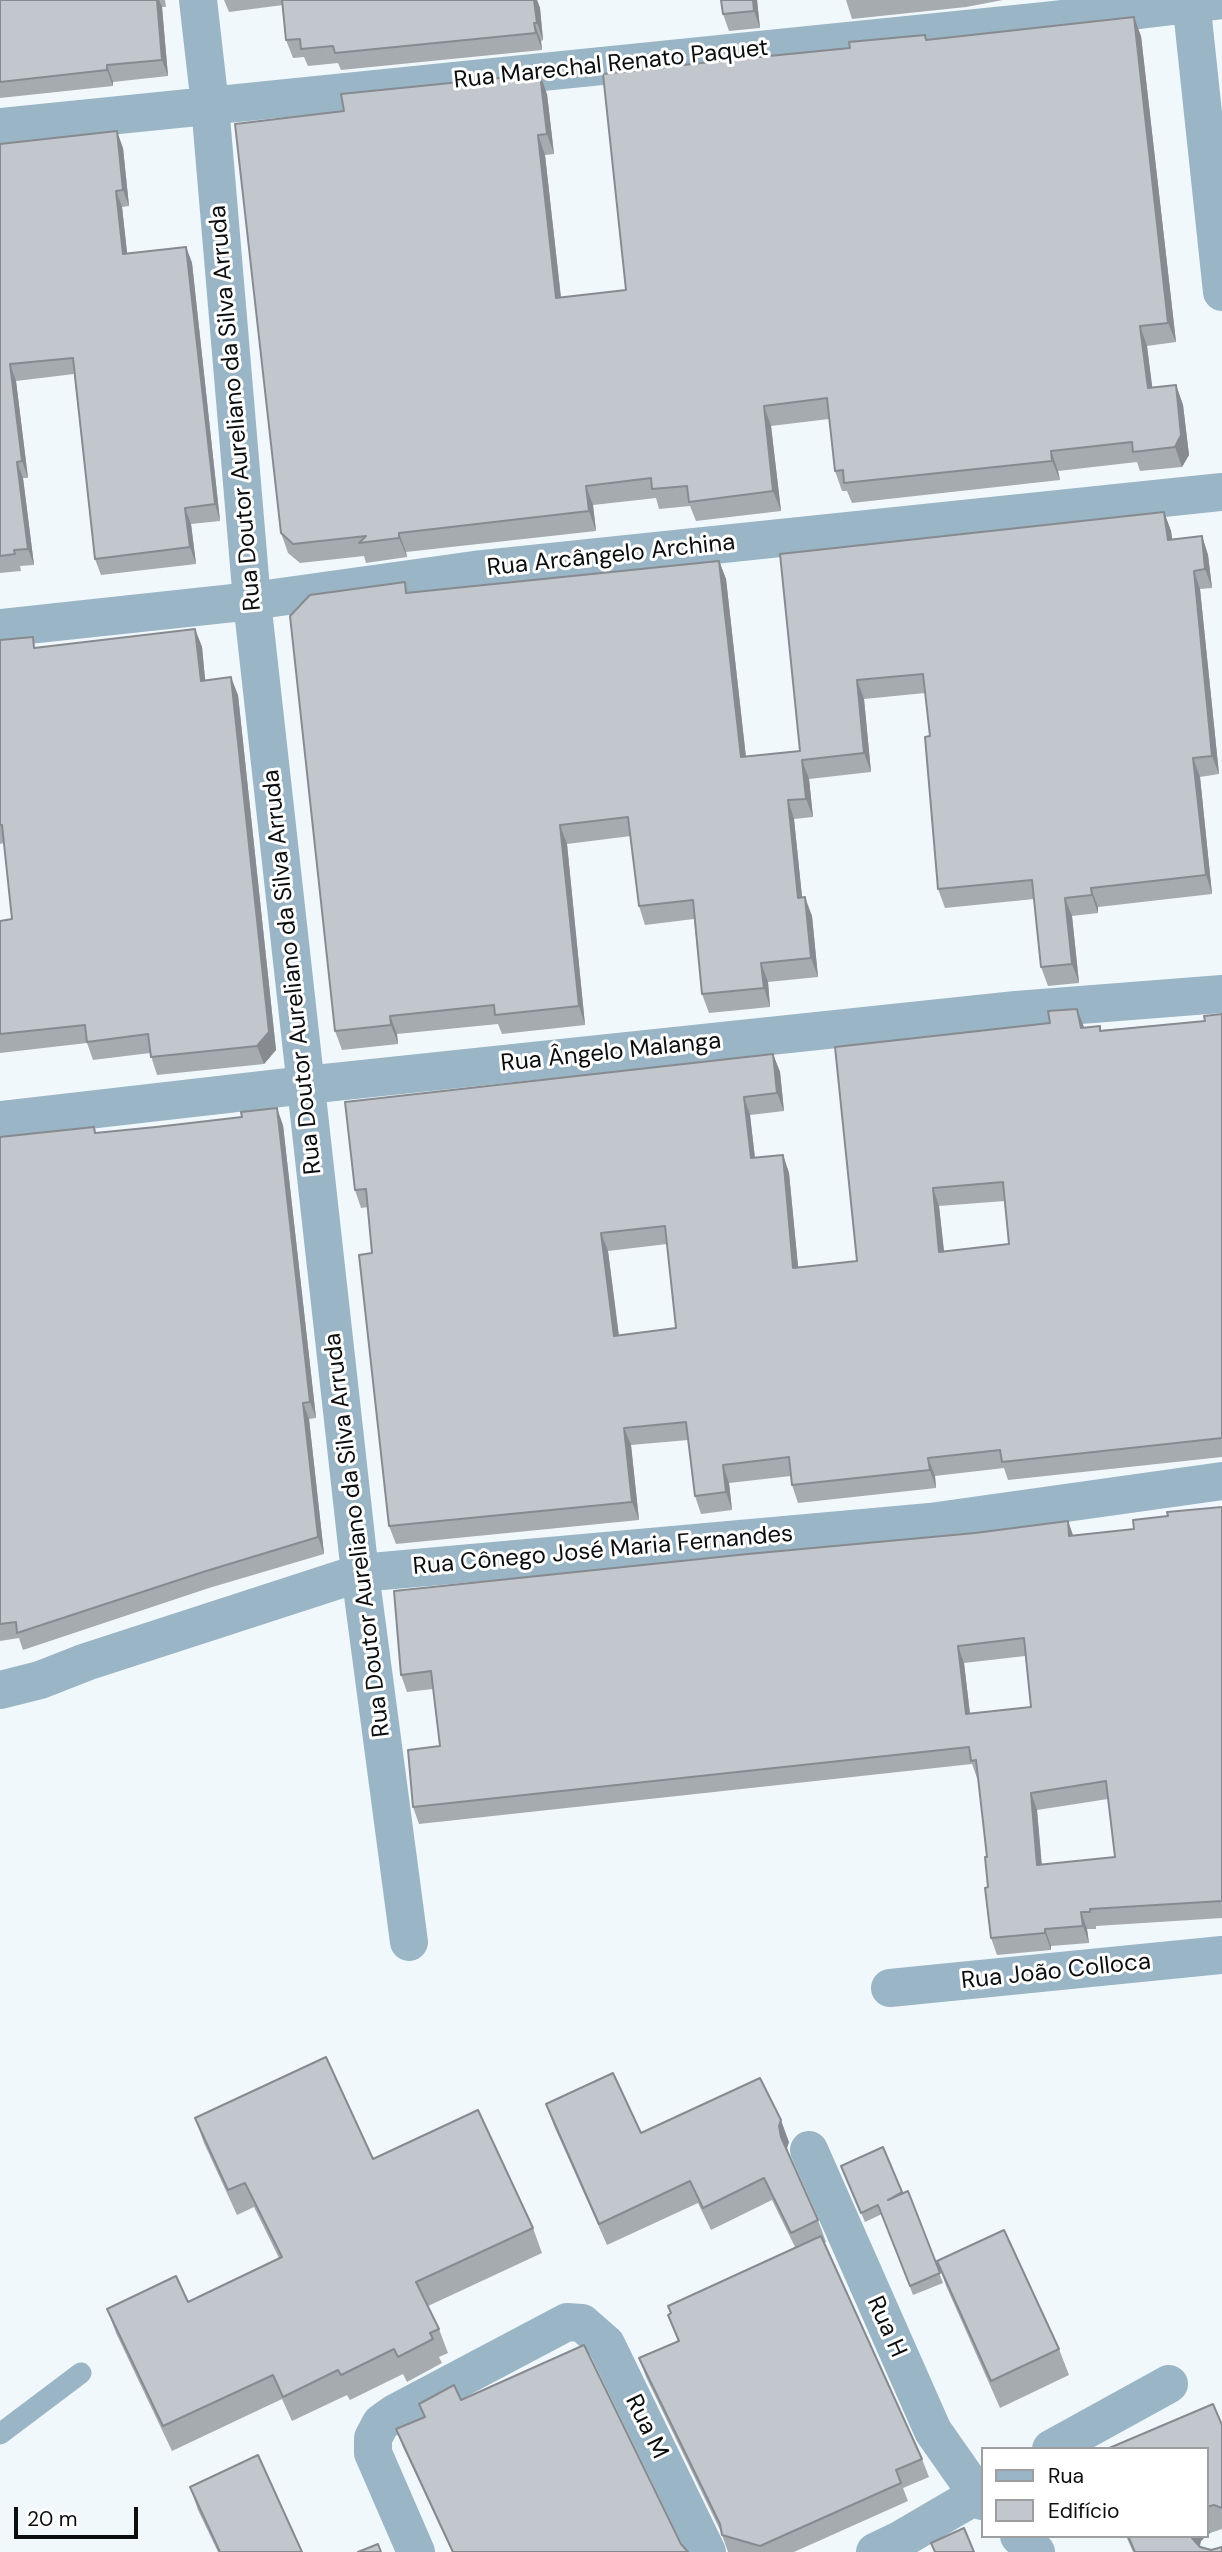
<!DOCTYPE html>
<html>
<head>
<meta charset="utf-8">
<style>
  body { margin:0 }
  #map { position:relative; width:1222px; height:2552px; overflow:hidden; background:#f1f8fc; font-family:"DM Sans",sans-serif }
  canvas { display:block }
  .legend { position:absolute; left:981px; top:2447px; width:228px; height:91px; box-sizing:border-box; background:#fff; border:2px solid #9d9e9f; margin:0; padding:9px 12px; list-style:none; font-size:21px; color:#0b0d0f }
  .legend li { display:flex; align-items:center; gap:14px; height:35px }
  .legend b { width:35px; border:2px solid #9d9e9f }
  .scale { position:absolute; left:14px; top:2507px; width:124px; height:32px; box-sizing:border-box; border:4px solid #0b0d0f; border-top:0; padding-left:9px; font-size:21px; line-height:24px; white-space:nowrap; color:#0b0d0f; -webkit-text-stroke:5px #fff; paint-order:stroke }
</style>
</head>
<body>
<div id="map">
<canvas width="1222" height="2552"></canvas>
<ul class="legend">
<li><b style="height:9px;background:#9ab5c5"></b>Rua</li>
<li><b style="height:19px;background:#c1c7cc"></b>Edifício</li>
</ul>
<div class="scale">20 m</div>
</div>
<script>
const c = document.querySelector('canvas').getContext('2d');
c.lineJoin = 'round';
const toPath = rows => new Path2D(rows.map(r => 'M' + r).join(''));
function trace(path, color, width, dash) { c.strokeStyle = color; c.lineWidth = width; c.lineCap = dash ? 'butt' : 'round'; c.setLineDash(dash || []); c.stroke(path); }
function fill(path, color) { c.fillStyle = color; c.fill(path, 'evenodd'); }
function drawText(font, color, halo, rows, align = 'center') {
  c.font = font + ' "DM Sans",sans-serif'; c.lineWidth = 6; c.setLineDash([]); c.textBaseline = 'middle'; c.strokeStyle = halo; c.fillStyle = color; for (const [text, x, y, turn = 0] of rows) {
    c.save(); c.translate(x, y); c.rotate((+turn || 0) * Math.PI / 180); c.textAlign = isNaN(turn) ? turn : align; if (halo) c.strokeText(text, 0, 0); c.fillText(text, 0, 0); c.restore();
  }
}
trace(toPath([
  [0,2434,81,2373]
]), '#9ab5c5', 21);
trace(toPath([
  [198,0,210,105,252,601,360,1573,409,1942],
  [1191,0,1222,292],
  [0,127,1045,21,1222,0],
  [0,628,252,601,474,570,1222,492],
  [0,1120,306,1085,1016,1010,1222,994],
  [0,1690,40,1680,86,1662,360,1573,930,1522,1222,1481],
  [890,1988,1222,1955],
  [809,2150,933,2431,982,2501],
  [1051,2449,1169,2384],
  [1019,2536,1036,2552],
  [416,2552,373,2453,373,2438,381,2423,395,2413,567,2322,582,2323,606,2344,707,2552],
  [875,2552,900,2540,982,2492]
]), '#9ab5c5', 38);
fill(toPath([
  [0,0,165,0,166,7,162,7,168,76,113,82,113,86,0,98],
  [224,0,537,0,540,8,543,40,541,41,542,50,341,70,338,63,308,66,304,57,293,58,286,40,283,5,229,12],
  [757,0,760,28,729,31,723,14],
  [846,0,1003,0,966,7,852,19],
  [1141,36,1176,342,1147,346,1152,388,1176,385,1183,405,1189,455,1182,467,1140,471,1137,462,1058,471,1060,480,852,503,847,491,842,491,835,471,829,419,771,426,781,511,696,521,690,506,659,509,656,498,593,505,596,531,406,552,407,557,366,563,364,556,300,563,288,553,281,533,547,94,554,154,545,155,561,297,626,290,728,60,758,52,760,56,927,40],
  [0,144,123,148,129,206,122,207,127,253,186,247,192,263,220,521,191,524,196,564,101,575,95,559,74,374,16,381,28,478,23,478,34,565,20,566,21,571,0,573],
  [1164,512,1171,531,1172,539,1202,536,1208,555,1212,588,1200,589,1219,774,1200,777,1212,894,1098,907,1098,913,1072,916,1079,983,1048,986,1041,967,1034,899,945,908,938,889,930,736,925,693,864,699,871,772,809,779,813,817,794,819,802,897,812,916,818,977,768,982,770,1007,709,1013,702,994,694,919,645,925,639,906,631,836,567,844,585,1025,502,1034,498,1024,397,1034,398,1044,342,1050,335,1031,405,582,409,593,719,561,726,579,746,757,800,751,780,554],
  [195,629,202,647,205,680,238,695,276,1050,264,1064,157,1075,150,1053,93,1060,87,1043,0,1053,0,921,12,919,4,843,0,844,0,640,37,648],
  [1222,1014,1222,1457,1008,1480,1004,1468,935,1476,936,1488,798,1503,792,1485,791,1476,729,1483,732,1510,701,1514,695,1496,688,1440,631,1445,639,1520,396,1544,389,1526,372,1253,368,1207,361,1208,355,1190,773,1054,780,1072,784,1111,750,1115,755,1158,783,1155,789,1173,798,1268,857,1261,1084,1027,1101,1030,1205,1021],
  [1005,1201,1009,1244,944,1251,939,1206],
  [667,1244,676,1328,619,1335,608,1251],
  [283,1125,316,1418,309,1419,324,1554,209,1588,23,1650,19,1638,0,1641,0,1137],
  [1222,1507,1222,1918,1096,1926,1096,1929,1087,1929,1089,1943,1051,1946,1051,1950,997,1955,991,1938,987,1857,978,1778,977,1778,972,1764,419,1824,413,1807,440,1746,433,1689,407,1692,401,1675,975,1533,1068,1521,1073,1536,1134,1529,1168,1516],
  [1025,1656,1031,1707,970,1714,964,1663],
  [1108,1799,1115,1857,1042,1865,1037,1810],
  [546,2104,641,2133,789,2142,787,2148,788,2153,818,2220,826,2242,824,2243,922,2459,929,2477,903,2488,908,2501,794,2552,728,2552,721,2532,646,2377,639,2358,678,2341,668,2315,795,2247,772,2200,711,2230,698,2203,607,2245,554,2126],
  [195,2118,373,2159,533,2228,542,2253,428,2306,439,2329,448,2353,439,2357,442,2363,407,2382,403,2374,350,2400,347,2395,292,2421,282,2399,172,2451,116,2333,107,2309,188,2302,279,2258,254,2207,237,2215,204,2143],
  [883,2147,903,2194,908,2191,943,2283,913,2295,882,2214,865,2222,841,2166],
  [937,2261,1059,2349,1069,2375,1000,2408,947,2288],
  [461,2400,681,2544,688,2552,452,2552,403,2447,396,2429,424,2417,419,2404],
  [1222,2425,1222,2529,1210,2533,1206,2536,1206,2449],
  [190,2487,302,2552,218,2552,198,2510],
  [1126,2536,1206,2536,1201,2541,1200,2546,1222,2552,1133,2552]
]), '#a6abaf');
fill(toPath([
  [157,0,159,0,162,7,168,76,162,60],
  [534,0,537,0,540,8,543,40,537,23],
  [753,0,757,0,760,28,754,11],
  [1134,17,1141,36,1176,342,1168,323],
  [534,23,541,41,542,50,536,33],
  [107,65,113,82,113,86,107,70],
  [540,74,547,94,554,154,547,134],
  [117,131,123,148,129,206,123,190],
  [538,135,545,155,563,317,556,298],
  [116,191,122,207,129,270,123,254],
  [186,247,192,263,220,521,215,504],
  [1140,326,1147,346,1155,408,1148,388],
  [10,364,16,381,28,478,22,461],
  [1176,385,1183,405,1189,455,1182,467,1175,447],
  [764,406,771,426,781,511,773,491],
  [1051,451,1058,471,1060,480,1052,461],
  [17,462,23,478,34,565,28,549],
  [586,486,593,505,596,531,589,511],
  [185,508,191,524,196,564,190,547],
  [1164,512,1171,531,1175,558,1168,540],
  [399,533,406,552,407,557,399,538],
  [1202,536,1208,555,1212,588,1205,569],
  [719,561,726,579,748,776,741,757],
  [1194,571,1200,589,1219,774,1212,756],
  [195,629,202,647,207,699,201,681],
  [231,677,238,695,276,1050,264,1064,257,1046],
  [857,680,864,699,871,772,864,753],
  [1193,758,1200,777,1212,894,1206,875],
  [802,760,809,779,813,817,806,799],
  [788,800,794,819,804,916,798,898],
  [560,825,567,844,585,1025,579,1006],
  [1091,888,1098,907,1098,913,1092,895],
  [805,897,812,916,818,977,811,958],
  [1065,898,1072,916,1079,983,1072,964],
  [761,963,768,982,770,1007,764,988],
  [1077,1009,1084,1027,1088,1046,1081,1028],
  [390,1016,397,1034,398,1044,391,1025],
  [773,1054,780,1072,784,1111,777,1093],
  [744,1097,750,1115,757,1176,751,1158],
  [277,1108,283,1125,316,1418,310,1402],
  [783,1155,789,1173,800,1286,793,1268],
  [933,1188,939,1206,946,1270,939,1252],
  [601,1233,608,1251,621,1354,614,1336],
  [303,1403,309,1419,324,1554,318,1537],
  [624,1428,631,1445,639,1520,632,1502],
  [928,1458,935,1476,936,1488,930,1470],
  [723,1465,729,1483,732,1510,726,1492],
  [1068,1521,1074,1538,1069,1536],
  [958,1646,964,1663,972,1731,966,1714],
  [1031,1793,1037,1810,1043,1882,1037,1865],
  [1081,1912,1087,1929,1089,1943,1083,1926],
  [1045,1929,1051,1946,1051,1950,1045,1933],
  [781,2120,789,2142,787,2148,789,2159,781,2137,779,2126],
  [1206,2523,1210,2533,1206,2536],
  [1192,2536,1206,2536,1201,2541,1198,2550]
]), '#878b8f');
const building = toPath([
  [0,0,157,0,162,60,107,65,107,70,0,82,0,0],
  [282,0,534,0,537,23,534,23,536,33,335,53,333,46,301,49,300,39,286,40,282,0],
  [721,0,753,0,754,11,723,14,721,0],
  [1134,17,1168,323,1140,326,1148,388,1176,385,1181,435,1175,447,1133,452,1132,442,1051,451,1052,461,844,483,843,470,835,471,827,398,764,406,773,491,689,502,687,486,652,489,651,478,586,486,589,511,399,533,399,538,359,543,366,536,293,544,281,533,235,124,344,111,341,94,540,74,547,134,538,135,556,298,626,290,603,74,728,60,727,55,758,52,759,57,850,48,849,42,925,35,926,40,1134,17],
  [117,131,123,190,116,191,123,254,186,247,215,504,185,508,190,547,95,559,73,358,10,364,22,461,17,462,28,549,14,550,15,554,0,556,0,144,117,131],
  [1164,512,1168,540,1202,536,1205,569,1194,571,1212,756,1193,758,1206,875,1091,888,1092,895,1065,898,1072,964,1041,967,1032,880,938,889,925,737,930,736,923,674,857,680,864,753,802,760,806,799,788,800,798,898,805,897,811,958,761,963,764,988,702,994,693,900,639,906,628,817,560,825,579,1006,495,1015,494,1005,390,1016,391,1025,335,1031,290,616,310,595,405,582,406,593,719,561,741,757,800,751,780,554,1164,512],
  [195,629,201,681,231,677,269,1032,257,1046,151,1057,148,1034,87,1042,85,1025,0,1034,0,921,12,919,2,825,0,825,0,640,33,637,34,648,195,629],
  [1077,1009,1081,1028,1100,1026,1100,1031,1205,1021,1204,1016,1222,1014,1222,1438,1002,1462,1000,1450,928,1458,930,1470,792,1485,789,1457,723,1465,726,1492,695,1496,686,1422,624,1428,632,1502,389,1526,359,1255,372,1253,366,1189,355,1190,345,1102,773,1054,777,1093,744,1097,751,1158,783,1155,793,1268,857,1261,835,1047,1050,1023,1048,1011,1077,1009],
  [1003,1182,1009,1244,939,1252,933,1188,1003,1182],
  [665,1226,676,1328,614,1336,601,1233,665,1226],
  [277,1108,310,1402,303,1403,318,1537,203,1572,17,1633,16,1622,0,1624,0,1137,94,1127,95,1133,156,1127,242,1117,241,1112,277,1108],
  [1222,1507,1222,1901,1090,1909,1090,1912,1081,1912,1083,1926,1045,1929,1045,1933,991,1938,985,1888,988,1887,985,1857,987,1857,976,1760,971,1761,969,1747,413,1807,408,1750,440,1746,431,1671,401,1675,394,1591,748,1554,975,1533,1068,1521,1069,1536,1134,1529,1133,1520,1168,1516,1167,1512,1222,1507],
  [1024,1638,1031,1707,966,1714,958,1646,1024,1638],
  [1106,1781,1115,1857,1037,1865,1031,1793,1106,1781],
  [326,2057,373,2159,478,2110,533,2228,416,2282,439,2329,430,2333,433,2339,398,2357,394,2349,341,2375,338,2370,283,2397,273,2375,163,2426,107,2309,176,2276,188,2302,282,2257,245,2183,228,2190,195,2118,326,2057],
  [613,2073,641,2133,760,2078,781,2120,779,2126,781,2137,818,2220,791,2233,764,2178,703,2208,690,2181,599,2224,546,2104,613,2073],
  [883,2147,902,2192,888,2200,908,2191,940,2273,910,2286,878,2205,861,2213,841,2166,883,2147],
  [1004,2230,1059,2349,991,2381,937,2261,1004,2230],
  [821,2236,922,2459,896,2470,901,2483,760,2546,722,2535,720,2524,639,2358,679,2341,668,2315,671,2313,668,2306,821,2236],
  [584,2345,681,2544,688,2552,453,2552,396,2429,425,2417,419,2404,454,2385,461,2400,584,2345],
  [1213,2404,1222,2425,1222,2508,1214,2505,1206,2507,1206,2449,1107,2449,1213,2404],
  [258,2455,302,2552,220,2552,190,2487,258,2455],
  [964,2528,974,2552,935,2552,931,2543,964,2528],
  [1128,2536,1192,2536,1192,2538,1200,2547,1211,2550,1222,2547,1222,2552,1135,2552,1128,2536],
  [378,2544,381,2552,358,2552,378,2544]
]);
fill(building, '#c1c7cc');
trace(building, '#878b8f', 2);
drawText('24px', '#0b0d0f', '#fff', [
  ["Rua Marechal Renato Paquet",611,65,-6],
  ["Rua Doutor Aureliano da Silva Arruda",236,408,-95],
  ["Rua Arcângelo Archina",611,556,-6],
  ["Rua Doutor Aureliano da Silva Arruda",293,972,-96],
  ["Rua Ângelo Malanga",611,1053,-6],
  ["Rua Doutor Aureliano da Silva Arruda",358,1535,-97],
  ["Rua Cônego José Maria Fernandes",603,1551,-5],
  ["Rua João Colloca",1056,1972,-6],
  ["Rua H",886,2327,66],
  ["Rua M",646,2427,64]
]);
</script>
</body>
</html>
